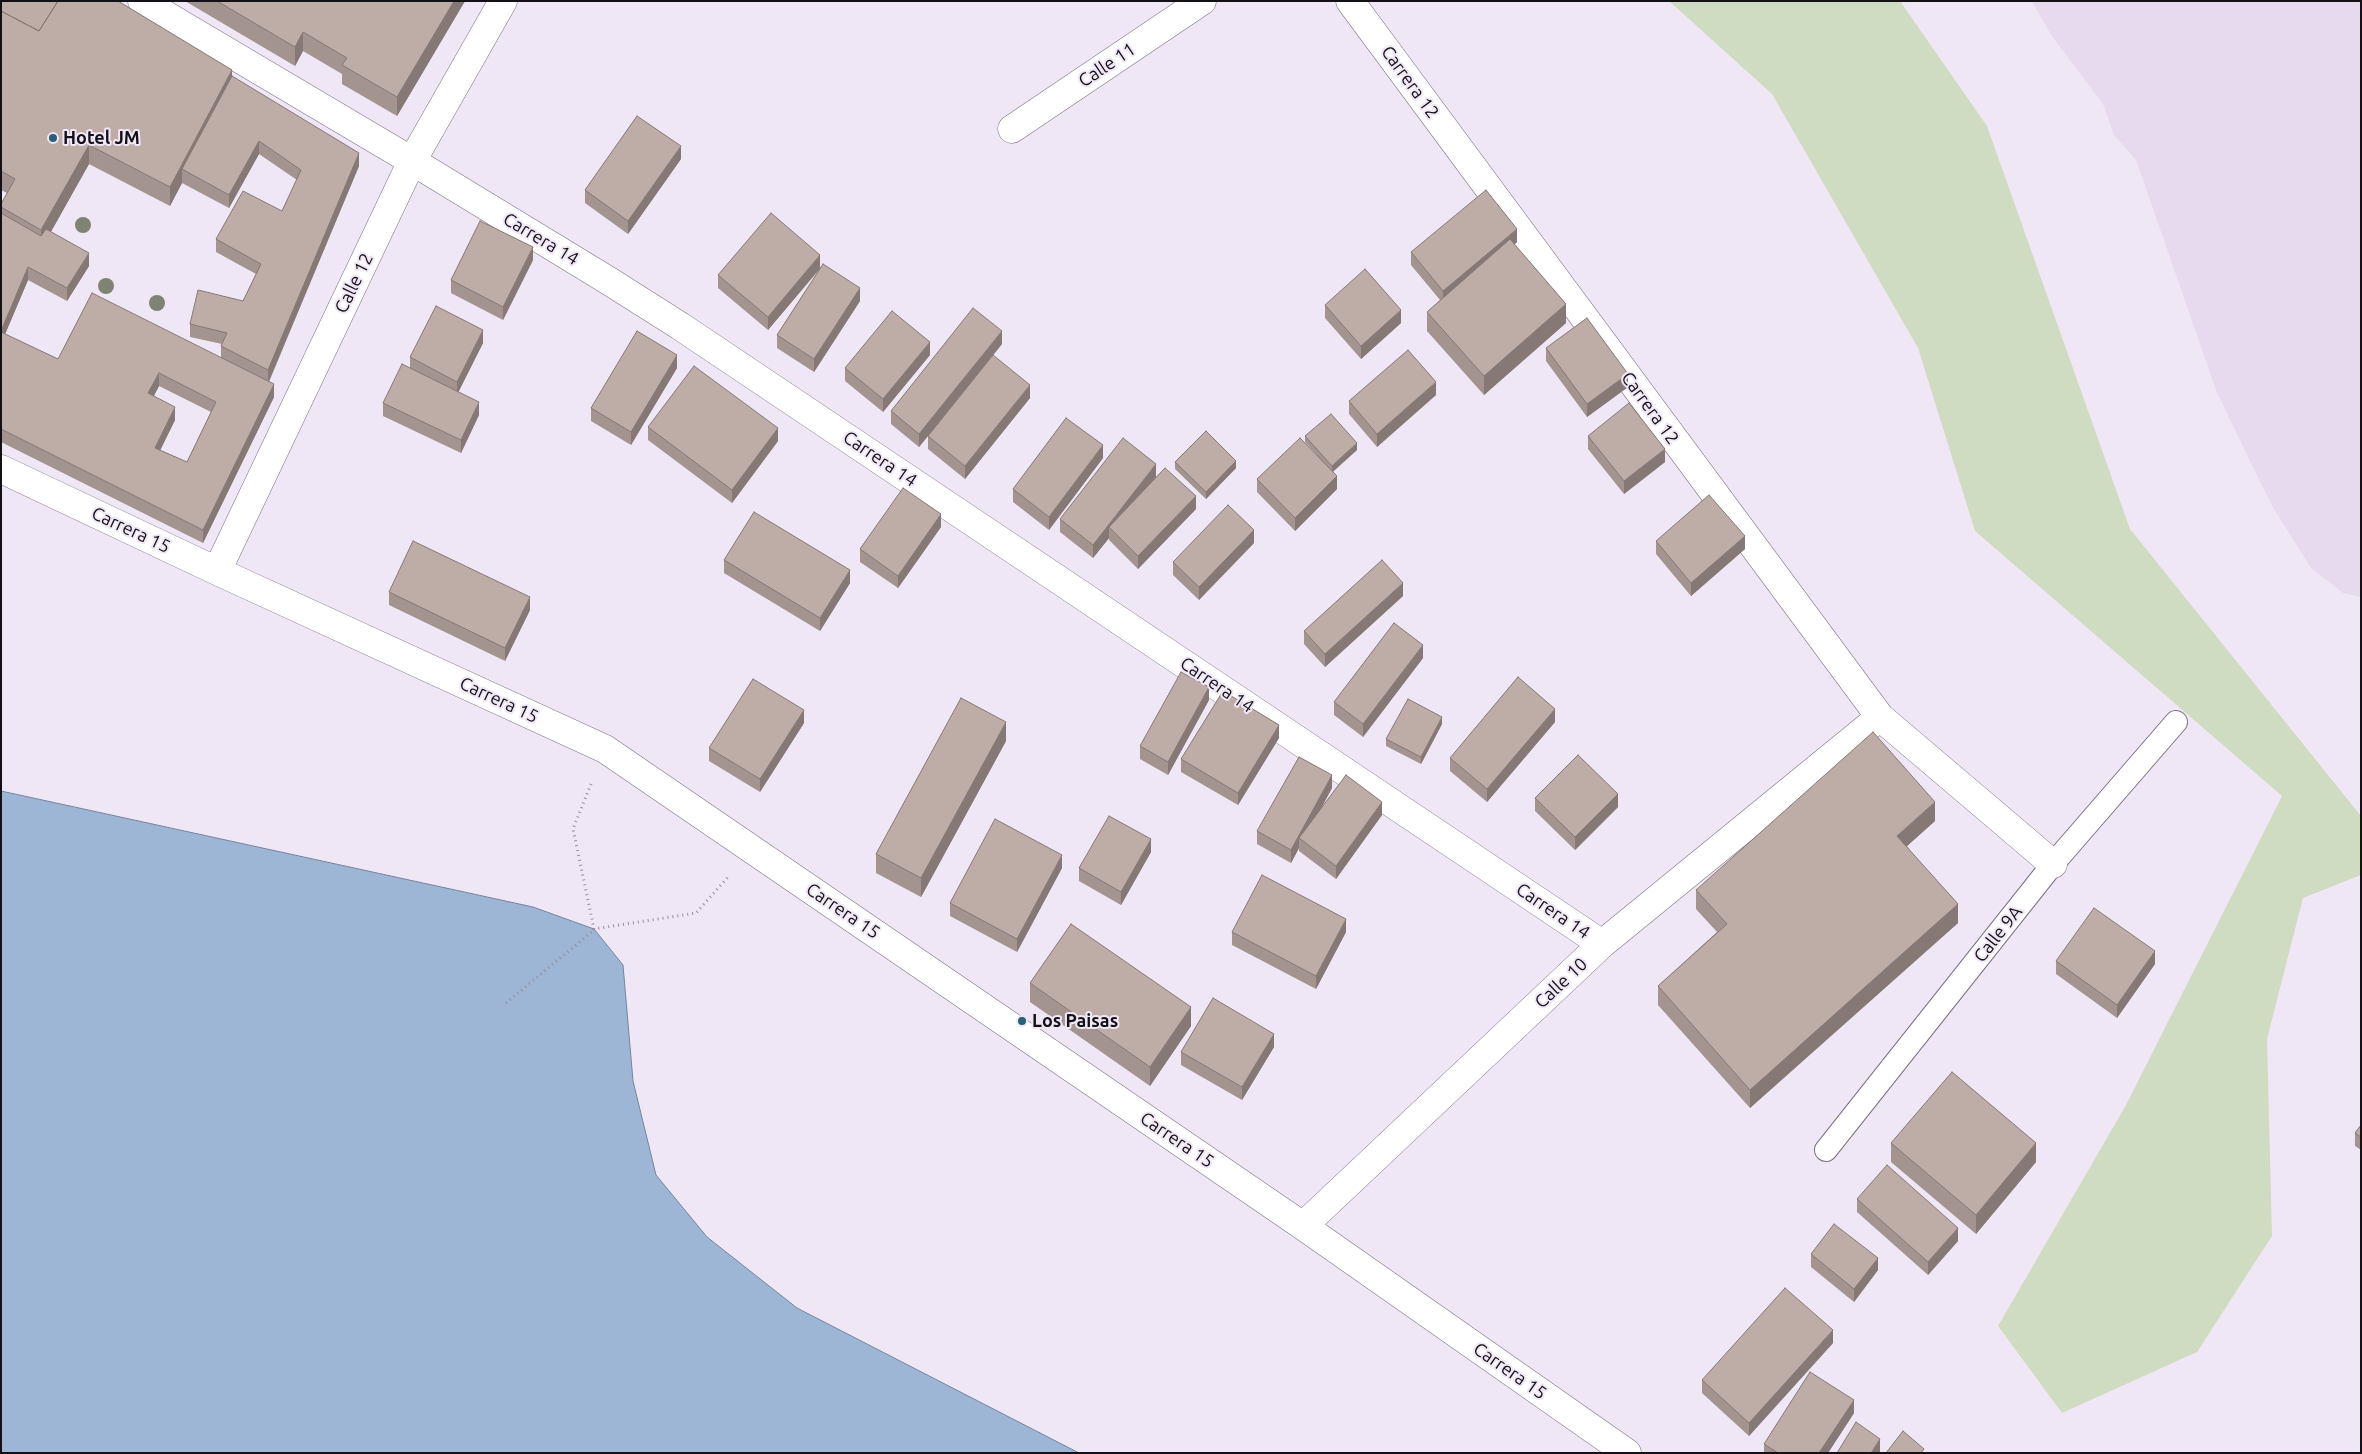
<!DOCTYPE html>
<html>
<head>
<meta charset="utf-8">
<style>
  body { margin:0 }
  #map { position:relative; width:2362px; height:1454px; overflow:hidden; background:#f0e7f6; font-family:Ubuntu,sans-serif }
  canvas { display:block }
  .frame { position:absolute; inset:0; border:2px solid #141116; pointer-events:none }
</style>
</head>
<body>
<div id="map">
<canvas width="2362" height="1454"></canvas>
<div class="frame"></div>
</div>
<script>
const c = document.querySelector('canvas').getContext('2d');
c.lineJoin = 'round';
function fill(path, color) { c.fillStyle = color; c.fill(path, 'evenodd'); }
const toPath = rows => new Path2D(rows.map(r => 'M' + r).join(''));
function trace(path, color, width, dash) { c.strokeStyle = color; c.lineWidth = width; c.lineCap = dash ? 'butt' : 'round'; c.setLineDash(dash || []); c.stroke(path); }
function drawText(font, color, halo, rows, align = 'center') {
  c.font = font + ' Ubuntu,sans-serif'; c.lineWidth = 4; c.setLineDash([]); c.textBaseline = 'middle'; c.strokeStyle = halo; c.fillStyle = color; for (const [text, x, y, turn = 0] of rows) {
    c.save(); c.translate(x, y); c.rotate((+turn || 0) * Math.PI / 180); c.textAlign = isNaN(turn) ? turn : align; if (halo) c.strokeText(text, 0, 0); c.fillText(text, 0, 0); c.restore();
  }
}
fill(toPath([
  [2032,1,2361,1,2361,597,2343,593,2311,568,2272,506,2217,393,2136,160,2114,135,2103,104,2051,35]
]), '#e7daef');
fill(toPath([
  [1669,1,1900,1,1987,126,2130,529,2361,816,2361,875,2303,898,2267,1039,2272,1236,2197,1352,2062,1413,1998,1326,2126,1105,2282,796,1975,531,1918,348,1772,94]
]), '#d0dcc2');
const water = toPath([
  [1,791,533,907,594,929,623,965,633,1081,656,1175,707,1237,797,1308,1079,1453,1,1453,1,791]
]);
fill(water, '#9db6d6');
trace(water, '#74849c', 1);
const lane = toPath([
  [1826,1150,2053,864,2176,722]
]);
const street = toPath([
  [142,1,412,161,609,281,680,326,1602,944],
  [1350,1,1880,717,2053,864],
  [1012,129,1202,1],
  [1,469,217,571,605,749,1303,1226,1627,1453],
  [217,571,412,161,503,1],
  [1303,1226,1602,944,1880,717]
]);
trace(lane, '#7a7280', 24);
trace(street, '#7a7280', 29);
trace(toPath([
  [591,784,573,829,594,929,696,913,729,876],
  [506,1003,594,930]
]), '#958e99', 3, [1, 4]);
trace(lane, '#fff', 22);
trace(street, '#fff', 28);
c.fillStyle = '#7f8373';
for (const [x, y] of [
  [83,225],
  [106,286],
  [157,303]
]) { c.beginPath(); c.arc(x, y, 8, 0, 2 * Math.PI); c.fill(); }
fill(toPath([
  [1,1,232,76,359,166,269,382,274,397,203,543,1,442,1,204,7,193,1,190],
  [259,154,297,180,282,211,216,239,216,252,256,274,243,301,190,324,190,337,222,344,221,346,221,358,58,359,5,334,28,280,67,301,89,266,51,232,89,164,170,206,182,183,229,208],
  [159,386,211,412,187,462,160,450,175,420,154,396],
  [185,1,465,1,397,116,342,84,342,74,303,51,295,66],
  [681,159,628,234,585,203,585,190],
  [1517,242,1514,245,1566,323,1484,395,1427,331,1427,312,1440,300,1411,265,1411,252],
  [533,260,503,320,451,293,451,280],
  [820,268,860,301,814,372,777,348,777,335,819,270,768,330,718,288,718,275],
  [1325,305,1401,323,1361,359,1325,318],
  [483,343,458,392,479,415,461,453,383,416,383,403,410,368,410,357],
  [1002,344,951,408,1030,398,965,479,928,449,928,436,919,447,891,424,891,411],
  [1546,348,1628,387,1587,417,1546,361],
  [930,355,883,412,845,381,845,368],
  [677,368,631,445,591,421,591,408],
  [1436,395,1377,447,1349,414,1349,401],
  [648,427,778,441,732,503,648,440],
  [1305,436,1357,450,1333,472,1337,489,1295,531,1257,492,1257,479,1317,455,1305,442],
  [1588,436,1665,462,1624,494,1588,449],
  [1103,458,1049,530,1013,502,1013,489],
  [1175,462,1236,468,1206,499,1175,469],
  [1156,477,1196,509,1138,569,1109,540,1109,538,1093,558,1060,532,1060,519],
  [941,527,898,588,860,562,860,549],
  [1656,541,1745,549,1691,596,1656,554],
  [1254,543,1199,600,1173,575,1173,562],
  [724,560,850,583,820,631,724,573],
  [389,592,530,610,505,661,389,605],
  [1403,596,1325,667,1304,644,1304,631],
  [1423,658,1363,737,1334,715,1334,702],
  [1209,700,1168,775,1140,759,1140,746],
  [1555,722,1487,802,1450,771,1450,758],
  [804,723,760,792,709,761,709,748],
  [1442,724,1421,764,1386,746,1386,739],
  [1279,738,1238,805,1181,772,1181,759],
  [1006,741,921,897,876,873,876,854],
  [1332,788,1321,809,1382,815,1336,879,1299,851,1299,848,1291,863,1257,844,1257,831],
  [1535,798,1618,807,1575,850,1535,811],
  [1935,821,1907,846,1958,923,1750,1108,1658,1005,1658,986,1717,932,1696,909,1696,890],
  [1151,852,1121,905,1079,881,1079,868],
  [1062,868,1017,952,950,916,950,903],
  [1232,932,1346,932,1316,989,1232,945],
  [2056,961,2155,964,2117,1018,2056,974],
  [1030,983,1191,1026,1150,1086,1030,1002],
  [1274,1047,1242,1100,1181,1065,1181,1052],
  [2361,1125,2361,1150,2355,1146,2355,1133],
  [1891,1143,2036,1162,1976,1234,1891,1162],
  [1857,1199,1958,1241,1928,1275,1857,1212],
  [1811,1254,1878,1270,1854,1302,1811,1267],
  [1833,1343,1749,1436,1702,1393,1702,1380],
  [1854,1413,1828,1453,1764,1453,1764,1444]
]), '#a39490');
fill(toPath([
  [454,1,465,1,397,116,397,97],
  [303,32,303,51,295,66,295,47],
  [232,70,232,89,182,169,182,183,170,206,170,187],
  [259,141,259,154,229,208,229,195],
  [89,145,89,164,41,249,41,230],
  [681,146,681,159,628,234,628,221],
  [359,153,359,166,268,383,268,370],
  [1517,229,1517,242,1443,304,1443,291],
  [533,247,533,260,503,320,503,307],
  [89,253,89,266,67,301,67,288],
  [820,255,820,268,768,330,768,317],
  [28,267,28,280,1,344,1,331],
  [860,288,860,301,814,372,814,359],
  [1566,304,1566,323,1484,395,1484,376],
  [1401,310,1401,323,1361,359,1361,346],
  [483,330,483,343,457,395,457,382],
  [1002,331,1002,344,919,447,919,434],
  [930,342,930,355,883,412,883,399],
  [677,355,677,368,631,445,631,432],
  [159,373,159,386,148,406,148,393],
  [1628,374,1628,387,1587,417,1587,404],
  [1436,382,1436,395,1377,447,1377,434],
  [274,384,274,397,203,543,203,530],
  [1030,385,1030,398,965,479,965,466],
  [479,402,479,415,461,453,461,440],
  [175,407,175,420,155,461,155,448],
  [778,428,778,441,732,503,732,490],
  [1357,443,1357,450,1332,472,1332,466],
  [1103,445,1103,458,1049,530,1049,517],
  [1665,449,1665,462,1624,494,1624,481],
  [1236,461,1236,468,1206,499,1206,492],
  [1156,464,1156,477,1109,527,1109,538,1093,558,1093,545],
  [1337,476,1337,489,1295,531,1295,518],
  [1196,496,1196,509,1138,569,1138,556],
  [941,514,941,527,898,588,898,576],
  [1254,530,1254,543,1199,600,1199,587],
  [1745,536,1745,549,1691,596,1691,583],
  [850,570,850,583,820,631,820,618],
  [1403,583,1403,596,1325,667,1325,654],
  [530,597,530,610,505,661,505,648],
  [1423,645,1423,658,1363,737,1363,724],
  [1209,687,1209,700,1168,775,1168,762],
  [1555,709,1555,722,1487,802,1487,789],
  [804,710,804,723,760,792,760,779],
  [1442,717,1442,724,1421,764,1421,757],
  [1006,722,1006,741,921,897,921,878],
  [1279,725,1279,738,1238,805,1238,793],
  [1332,775,1332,788,1303,841,1299,838,1299,848,1291,863,1291,850],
  [1618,794,1618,807,1575,850,1575,837],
  [1382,802,1382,815,1336,879,1336,866],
  [1935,802,1935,821,1897,855,1897,836],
  [1151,839,1151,852,1121,905,1121,892],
  [1062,855,1062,868,1017,952,1017,939],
  [1958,904,1958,923,1750,1108,1750,1090],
  [1346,919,1346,932,1316,989,1316,976],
  [2155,951,2155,964,2117,1018,2117,1005],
  [1191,1007,1191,1026,1150,1086,1150,1067],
  [1274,1034,1274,1047,1242,1100,1242,1087],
  [2036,1143,2036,1162,1976,1234,1976,1215],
  [1958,1228,1958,1241,1928,1275,1928,1262],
  [1878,1258,1878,1270,1854,1302,1854,1289],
  [1833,1330,1833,1343,1749,1436,1749,1423],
  [1854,1400,1854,1413,1828,1453,1819,1453],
  [1880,1439,1880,1453,1871,1453]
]), '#857875');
const building = toPath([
  [1,1,58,1,39,31,1,11,1,1],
  [58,1,118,1,232,70,170,187,89,145,41,230,1,207,1,204,15,179,1,171,1,11,39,31,58,1],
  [217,1,454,1,397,97,342,65,347,58,303,32,295,47,217,1],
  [232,76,359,153,268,370,221,346,227,333,190,324,198,290,243,301,261,264,216,239,243,191,282,211,301,170,259,141,229,195,182,169,232,76],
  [637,116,681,146,628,221,585,190,637,116],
  [1486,190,1517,229,1443,291,1411,252,1486,190],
  [1,213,41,236,46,229,89,253,67,288,28,267,1,331,1,213],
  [771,213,820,255,768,317,718,275,771,213],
  [480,221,533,247,503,307,451,280,480,221],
  [1510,239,1566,304,1484,376,1427,312,1510,239],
  [823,264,860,288,814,359,777,335,823,264],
  [1365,269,1401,310,1361,346,1325,305,1365,269],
  [92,293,274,384,203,530,1,429,1,332,58,359,92,293],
  [159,373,216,402,187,462,155,448,175,407,148,393,159,373],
  [436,306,483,330,457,382,410,357,436,306],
  [973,308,1002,331,919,434,891,411,973,308],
  [892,311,930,342,883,399,845,368,892,311],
  [1587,318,1628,374,1587,404,1546,348,1587,318],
  [637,331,677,355,631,432,591,408,637,331],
  [1408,350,1436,382,1377,434,1349,401,1408,350],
  [993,355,1030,385,965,466,928,436,993,355],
  [402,364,479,402,461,440,383,403,402,364],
  [694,366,778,428,732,490,648,427,694,366],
  [1629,403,1665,449,1624,481,1588,436,1629,403],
  [1331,414,1357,443,1332,466,1305,436,1331,414],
  [1066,418,1103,445,1049,517,1013,489,1066,418],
  [1206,431,1236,461,1206,492,1175,462,1206,431],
  [1123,438,1156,464,1093,545,1060,519,1123,438],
  [1300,438,1337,476,1295,518,1257,479,1300,438],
  [1165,468,1196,496,1138,556,1109,527,1165,468],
  [903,488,941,514,898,576,860,549,903,488],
  [1709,495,1745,536,1691,583,1656,541,1709,495],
  [1228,505,1254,530,1199,587,1173,562,1228,505],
  [754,512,850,570,820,618,724,560,754,512],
  [413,541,530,597,505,648,389,592,413,541],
  [1382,560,1403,583,1325,654,1304,631,1382,560],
  [1394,623,1423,645,1363,724,1334,702,1394,623],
  [1181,672,1209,687,1168,762,1140,746,1181,672],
  [1518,677,1555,709,1487,789,1450,758,1518,677],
  [753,679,804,710,760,779,709,748,753,679],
  [1223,691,1279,725,1238,793,1181,759,1223,691],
  [961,698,1006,722,921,878,876,854,961,698],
  [1408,699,1442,717,1421,757,1386,739,1408,699],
  [1873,732,1935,802,1897,836,1958,904,1750,1090,1658,986,1727,924,1696,890,1873,732],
  [1578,755,1618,794,1575,837,1535,798,1578,755],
  [1299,757,1332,775,1291,850,1257,831,1299,757],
  [1346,775,1382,802,1336,866,1299,838,1346,775],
  [1109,816,1151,839,1121,892,1079,868,1109,816],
  [995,819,1062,855,1017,939,950,903,995,819],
  [1262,875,1346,919,1316,976,1232,932,1262,875],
  [2094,908,2155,951,2117,1005,2056,961,2094,908],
  [1071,924,1191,1007,1150,1067,1030,983,1071,924],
  [1213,998,1274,1034,1242,1087,1181,1052,1213,998],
  [1952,1072,2036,1143,1976,1215,1891,1143,1952,1072],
  [2361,1125,2361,1137,2355,1133,2361,1125],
  [1887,1165,1958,1228,1928,1262,1857,1199,1887,1165],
  [1834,1224,1878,1258,1854,1289,1811,1254,1834,1224],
  [1785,1288,1833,1330,1749,1423,1702,1380,1785,1288],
  [1810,1372,1854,1400,1819,1453,1778,1453,1764,1444,1810,1372],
  [1856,1422,1880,1439,1871,1453,1837,1453,1856,1422],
  [1903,1431,1924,1449,1921,1453,1886,1453,1903,1431]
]);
fill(building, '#beaca7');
trace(building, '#857875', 1);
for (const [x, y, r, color] of [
  [53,138,5,"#266179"],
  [1022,1021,5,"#266179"]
]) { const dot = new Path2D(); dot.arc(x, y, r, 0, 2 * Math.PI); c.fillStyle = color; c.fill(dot); trace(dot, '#f0e7f6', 2); }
drawText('18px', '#141116', '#f0e7f6', [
  ["Calle 11",1107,65,-34],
  ["Carrera 12",1410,82,54],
  ["Carrera 14",541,239,31],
  ["Calle 12",354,283,-64],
  ["Carrera 12",1650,408,54],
  ["Carrera 14",880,459,34],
  ["Carrera 15",131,530,25],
  ["Carrera 14",1217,685,34],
  ["Carrera 15",499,700,25],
  ["Carrera 15",843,911,34],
  ["Carrera 14",1553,911,34],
  ["Calle 9A",1998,934,-52],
  ["Calle 10",1561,983,-43],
  ["Carrera 15",1177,1140,34],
  ["Carrera 15",1510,1371,35]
]);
drawText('bold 18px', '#141116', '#f0e7f6', [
  ["Hotel JM",63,138],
  ["Los Paisas",1032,1021]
], 'left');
</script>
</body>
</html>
